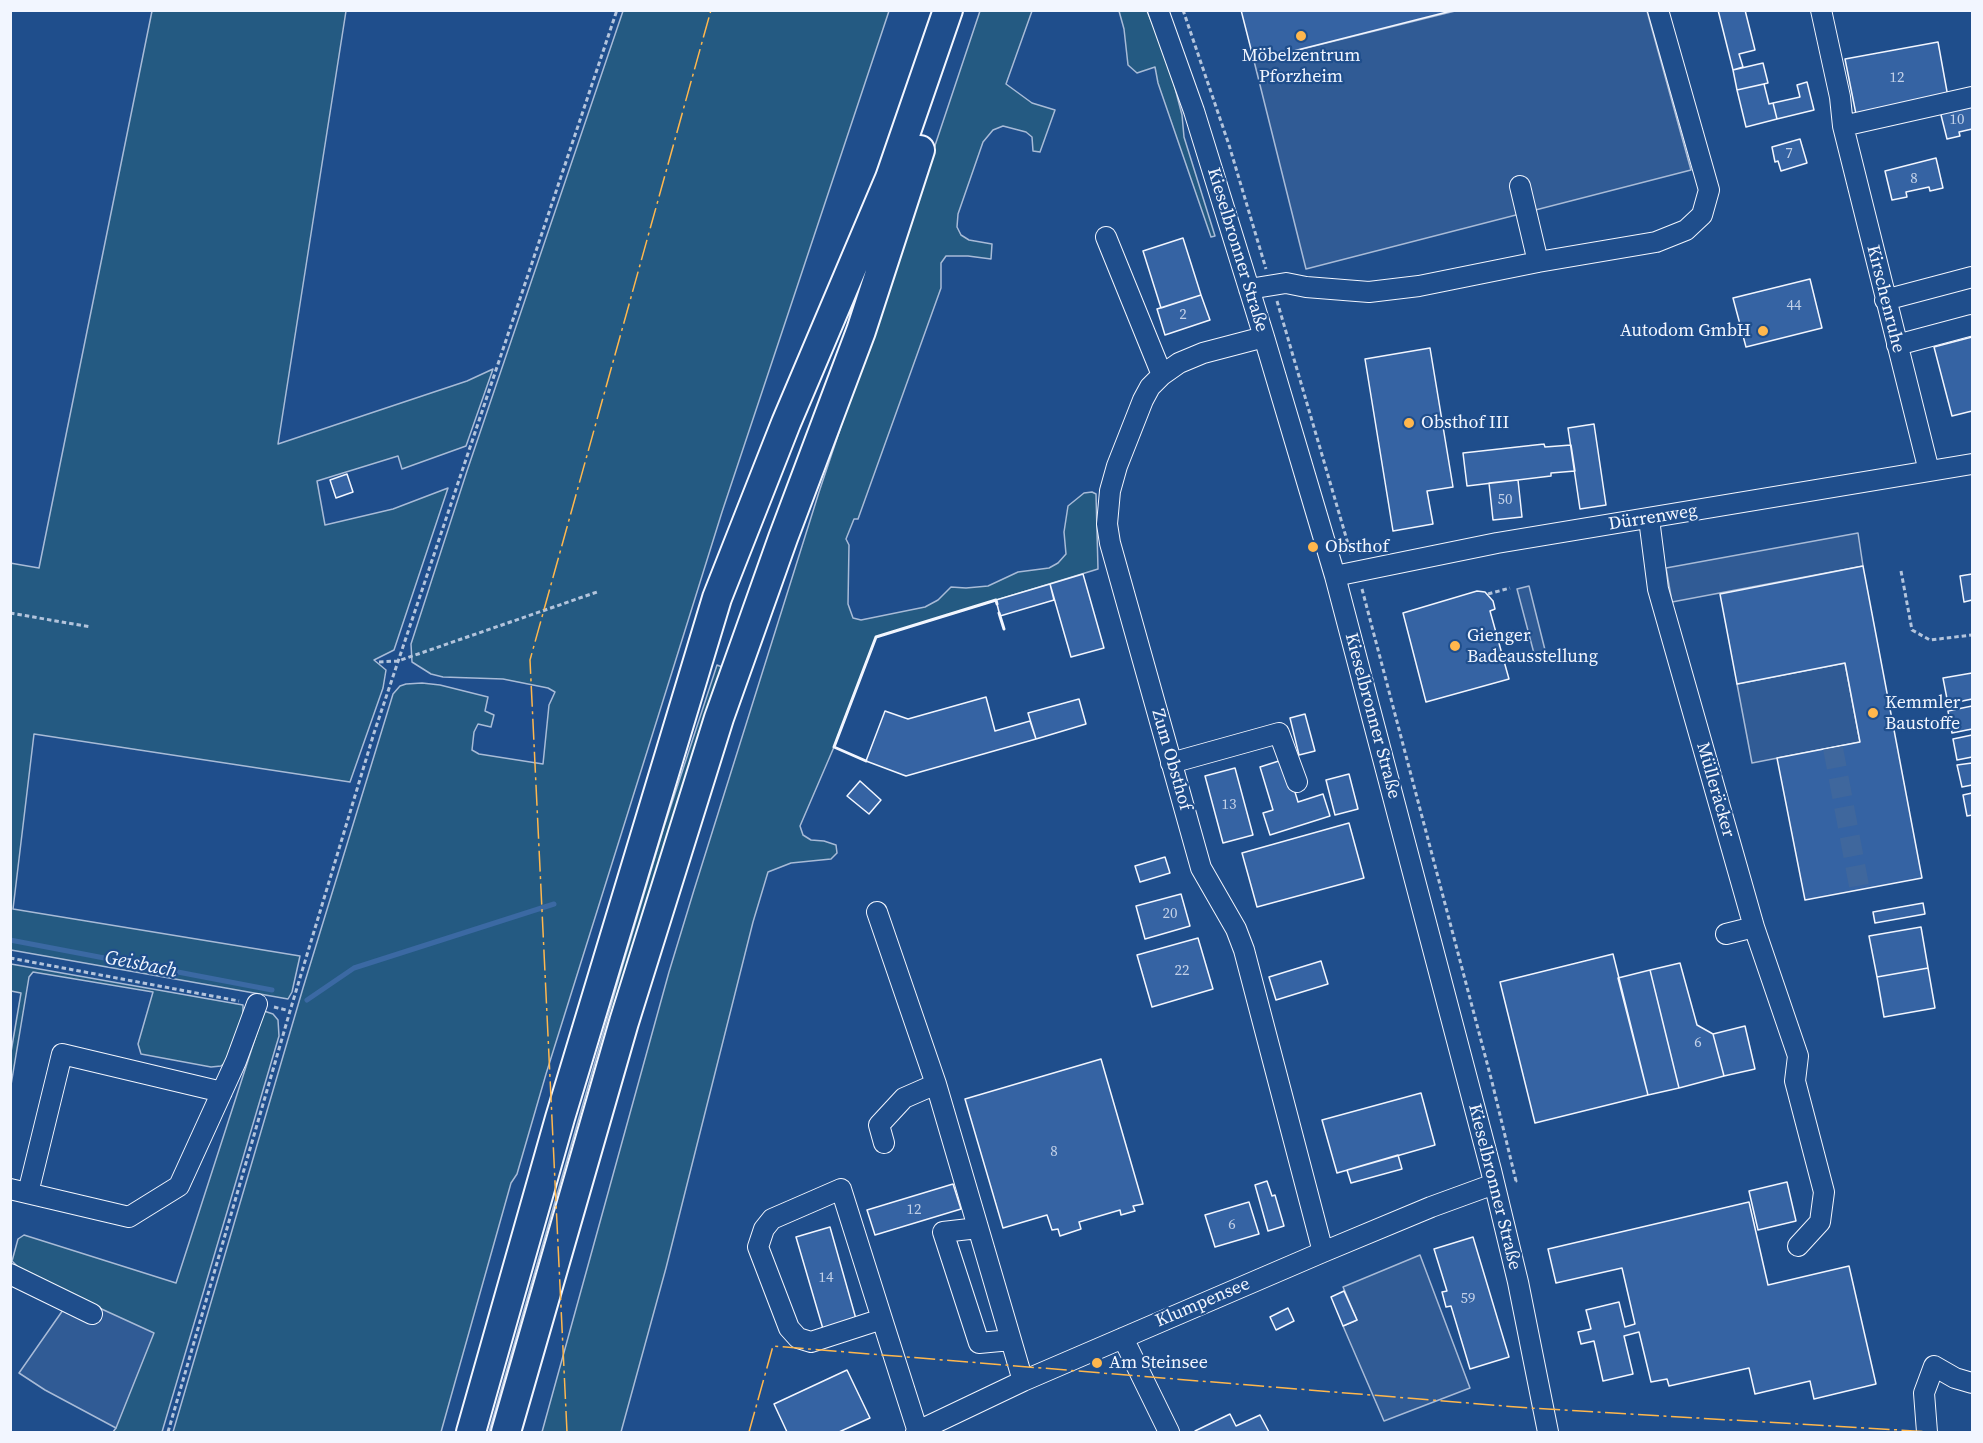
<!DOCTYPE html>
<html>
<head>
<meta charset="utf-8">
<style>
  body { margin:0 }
  #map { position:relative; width:1983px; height:1443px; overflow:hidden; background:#1f4e8c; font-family:"Source Serif 4",serif }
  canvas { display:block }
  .frame { position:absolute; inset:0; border:12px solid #f2f6ff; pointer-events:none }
</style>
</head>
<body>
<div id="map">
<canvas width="1983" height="1443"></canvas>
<div class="frame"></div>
</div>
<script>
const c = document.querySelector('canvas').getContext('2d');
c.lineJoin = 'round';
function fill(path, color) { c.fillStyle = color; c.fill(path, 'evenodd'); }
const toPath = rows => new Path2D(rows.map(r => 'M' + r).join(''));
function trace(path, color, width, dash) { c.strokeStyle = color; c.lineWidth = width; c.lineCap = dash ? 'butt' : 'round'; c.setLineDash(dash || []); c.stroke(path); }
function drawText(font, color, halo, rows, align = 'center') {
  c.font = font + ' "Source Serif 4",serif'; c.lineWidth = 4.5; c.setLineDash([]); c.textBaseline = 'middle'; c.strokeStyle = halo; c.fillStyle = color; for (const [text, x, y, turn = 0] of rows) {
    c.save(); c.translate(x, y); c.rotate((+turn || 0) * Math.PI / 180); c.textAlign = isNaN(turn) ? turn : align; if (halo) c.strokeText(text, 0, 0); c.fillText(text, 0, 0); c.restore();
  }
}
const green = toPath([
  [152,11,346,11,278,444,467,381,493,369,466,446,402,469,398,456,317,481,325,525,393,509,448,488,394,650,374,660,386,670,383,688,350,782,34,734,13,909,300,956,292,992,288,999,11,950,10,563,39,568,152,11],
  [623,11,889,11,722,512,672,672,546,1074,517,1174,511,1183,441,1432,173,1432,303,988,393,694,400,686,406,684,422,683,440,685,488,697,485,711,494,715,491,727,478,724,474,732,472,750,479,754,543,764,549,705,555,692,548,688,503,679,443,677,431,674,412,662,411,644,467,471,623,11],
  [980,11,1032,11,1006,84,1032,103,1055,110,1040,152,1033,151,1032,137,1026,132,1003,126,993,130,983,142,958,214,957,227,961,235,969,240,992,244,991,259,968,256,946,256,941,263,941,288,858,519,854,519,846,539,849,545,848,604,853,618,861,620,925,607,938,600,951,587,966,588,988,586,1018,572,1049,568,1058,563,1066,554,1064,532,1068,506,1084,493,1092,492,1096,494,1098,569,876,637,834,747,800,826,803,835,811,840,824,841,836,845,837,853,831,859,791,863,768,872,753,922,666,1268,621,1432,542,1432,669,972,694,890,819,492,980,11],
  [1119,11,1147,11,1168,61,1182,115,1184,137,1215,236,1211,237,1158,83,1155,67,1137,73,1128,65,1124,29,1119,11],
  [717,665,722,667,495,1432,489,1432,621,971,664,827,717,665],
  [11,964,243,1005,243,1028,228,1060,221,1066,211,1067,141,1054,138,1044,153,992,33,972,29,977,11,1085,11,1052,21,993,11,991,11,964],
  [264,1011,273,1014,278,1020,279,1036,162,1432,113,1432,116,1428,71,1295,18,1267,12,1261,18,1239,24,1235,176,1283,264,1011]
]);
fill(green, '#245a82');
trace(green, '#a8bbd7', 1.5);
const parking = toPath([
  [1455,11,1647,11,1691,170,1306,269,1254,61,1455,11],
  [1858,533,1863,566,1672,602,1666,568,1858,533],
  [1529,586,1547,658,1536,661,1517,589,1529,586],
  [1845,663,1860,742,1752,763,1737,684,1845,663],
  [1420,1255,1470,1388,1384,1421,1343,1326,1357,1320,1343,1287,1420,1255],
  [71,1295,154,1333,116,1428,45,1390,19,1373,63,1310,71,1295]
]);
fill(parking, '#305b95');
trace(parking, '#a8bbd7', 1.5);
trace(toPath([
  [10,940,272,990],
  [307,1000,354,968,554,904]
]), '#3b69a3', 5);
const building = toPath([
  [1241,10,1455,10,1254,61,1241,10],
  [1718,10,1745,10,1755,50,1739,54,1743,67,1733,70,1718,10],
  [1938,42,1948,97,1857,119,1845,59,1938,42],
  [1763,63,1768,83,1737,90,1733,70,1763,63],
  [1807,82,1814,110,1777,119,1773,103,1800,97,1797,85,1807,82],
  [1764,84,1769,104,1773,103,1777,119,1746,127,1737,90,1764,84],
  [1972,103,1972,129,1959,132,1960,136,1947,139,1940,111,1972,103],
  [1800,139,1807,163,1781,171,1778,161,1775,162,1772,147,1800,139],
  [1936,158,1943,188,1930,191,1929,187,1906,192,1907,197,1892,200,1885,171,1936,158],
  [1183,238,1201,295,1161,308,1143,251,1183,238],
  [1810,279,1822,328,1746,347,1733,298,1810,279],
  [1201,295,1210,320,1165,335,1157,309,1201,295],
  [1972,337,1972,411,1952,416,1934,347,1972,337],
  [1430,348,1453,487,1427,491,1433,524,1393,531,1365,359,1430,348],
  [1594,424,1606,505,1580,509,1568,428,1594,424],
  [1544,444,1545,447,1571,445,1575,471,1551,473,1551,476,1467,486,1463,453,1544,444],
  [347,474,353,492,336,498,330,480,347,474],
  [1518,480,1522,517,1493,520,1489,483,1518,480],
  [1863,566,1922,878,1805,900,1777,758,1860,742,1845,663,1737,684,1720,594,1863,566],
  [1083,574,1104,648,1071,657,1050,584,1083,574],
  [1972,574,1972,600,1964,602,1960,576,1972,574],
  [1050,584,1054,600,1000,616,996,600,1050,584],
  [1477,591,1485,592,1493,601,1495,609,1490,611,1509,679,1426,702,1403,613,1477,591],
  [1972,673,1972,699,1948,704,1943,678,1972,673],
  [986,697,995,731,1030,721,1036,739,906,776,866,761,885,711,908,719,986,697],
  [1079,699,1086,724,1036,739,1028,713,1079,699],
  [1972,706,1972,729,1952,733,1948,711,1972,706],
  [1305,714,1315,751,1299,755,1290,718,1305,714],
  [1972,735,1972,757,1957,760,1953,739,1972,735],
  [1285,759,1298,802,1323,794,1330,816,1270,835,1263,813,1273,810,1260,767,1285,759],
  [1972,763,1972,785,1962,787,1957,765,1972,763],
  [1235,768,1253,835,1223,843,1205,776,1235,768],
  [1349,774,1358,809,1335,815,1326,780,1349,774],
  [860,781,881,800,869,814,847,796,860,781],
  [1972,793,1972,815,1967,816,1963,795,1972,793],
  [1349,823,1364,878,1257,907,1242,853,1349,823],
  [1165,857,1170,873,1140,882,1135,866,1165,857],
  [1181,894,1190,926,1145,939,1136,906,1181,894],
  [1923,903,1925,914,1875,923,1873,912,1923,903],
  [1921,927,1928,968,1877,977,1869,936,1921,927],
  [1198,938,1213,989,1152,1007,1137,955,1198,938],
  [1613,954,1648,1095,1535,1123,1500,982,1613,954],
  [1321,961,1328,984,1276,1000,1269,977,1321,961],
  [1680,963,1697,1025,1713,1034,1724,1076,1679,1088,1650,970,1680,963],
  [1928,968,1935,1008,1884,1017,1877,977,1928,968],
  [1650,970,1679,1088,1648,1095,1618,978,1650,970],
  [1745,1026,1755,1069,1724,1076,1713,1034,1745,1026],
  [1101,1059,1143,1204,1133,1206,1135,1211,1121,1215,1120,1210,1079,1222,1081,1229,1060,1236,1058,1229,1052,1230,1047,1215,1003,1228,965,1099,1101,1059],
  [1421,1093,1435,1145,1337,1173,1322,1120,1421,1093],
  [1398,1155,1402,1169,1351,1183,1347,1170,1398,1155],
  [1267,1181,1272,1196,1275,1195,1284,1226,1268,1231,1255,1185,1267,1181],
  [1787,1182,1796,1221,1758,1230,1749,1191,1787,1182],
  [953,1184,961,1209,875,1235,867,1210,953,1184],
  [1249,1202,1259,1234,1215,1247,1205,1215,1249,1202],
  [1749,1202,1768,1285,1849,1266,1876,1384,1814,1399,1810,1381,1755,1394,1749,1368,1669,1386,1667,1379,1651,1382,1639,1332,1624,1336,1633,1374,1603,1381,1594,1341,1581,1344,1578,1332,1591,1329,1586,1310,1619,1302,1625,1327,1635,1324,1622,1268,1556,1283,1548,1249,1749,1202],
  [830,1227,856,1319,823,1329,796,1237,830,1227],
  [1473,1237,1509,1357,1470,1369,1451,1306,1446,1307,1442,1292,1447,1291,1434,1249,1473,1237],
  [1344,1291,1357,1320,1343,1326,1331,1297,1344,1291],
  [1288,1308,1294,1321,1276,1330,1270,1317,1288,1308],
  [847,1370,870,1418,839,1432,787,1432,774,1404,847,1370],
  [1230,1414,1236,1426,1260,1415,1269,1432,1196,1432,1195,1431,1230,1414]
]);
fill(building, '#3563a3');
trace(building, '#f2f6ff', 1.5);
trace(toPath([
  [1833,748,1860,891]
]), '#3f679d', 20, [20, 10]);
const minor = toPath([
  [1158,10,1194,111,1264,337,1335,576,1491,1170,1518,1282,1548,1432],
  [1821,10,1840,97,1843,126,1929,471],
  [1843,126,1972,97],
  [1520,186,1538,262],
  [1106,237,1162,375],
  [1249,289,1286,283,1306,287,1369,292,1419,286,1538,262,1656,242,1686,230,1702,215,1709,190,1658,10],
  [1885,300,1972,277],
  [1264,337,1203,353,1179,363,1162,375,1150,387,1143,400,1117,466,1110,491,1107,524,1110,543,1201,868,1236,929,1244,950,1323,1252],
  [1897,345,1972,325],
  [1649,519,1658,589,1754,927,1798,1056,1795,1081,1824,1192,1820,1222,1798,1246],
  [1335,576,1497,543,1972,464],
  [1171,763,1279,733,1297,782],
  [877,912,936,1084,1023,1381],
  [1726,934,1754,927],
  [884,1143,879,1125,904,1098,936,1084],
  [10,1189,129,1217,179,1186,236,1061,257,1004],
  [28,1193,62,1054,222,1092],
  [978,1228,943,1232,979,1343,1011,1340],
  [10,1274,92,1314],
  [882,1319,811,1342,798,1338,789,1328,758,1247,764,1229,772,1219,841,1189,882,1319,918,1432],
  [1123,1338,1169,1432],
  [916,1432,1023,1381,1323,1252,1431,1207,1494,1184],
  [1927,1432,1924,1393,1934,1366,1955,1378,1972,1383]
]);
const highway = toPath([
  [471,1432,560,1118,717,598,786,423,890,178,948,10],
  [506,1432,624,1022,719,718,783,538,861,331,920,150]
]);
trace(minor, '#f2f6ff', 22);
trace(highway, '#f2f6ff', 32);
trace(toPath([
  [1183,10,1229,145,1266,269],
  [1277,301,1351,554],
  [1901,571,1912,630,1930,640,1972,635],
  [1362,589,1492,1082,1516,1181,1513,1181],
  [1488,594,1510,588],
  [10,613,91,627],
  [379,662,398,661,597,592],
  [10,958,239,1001],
  [274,1007,290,1011],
  [168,1432,290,1011,374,733,617,10]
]), '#b3c4dc', 3, [4.5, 3]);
trace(minor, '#1f4e8c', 20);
trace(highway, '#1f4e8c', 28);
trace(toPath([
  [999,613,1004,629],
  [866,761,834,747,876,637,996,600,997,604]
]), '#f2f6ff', 3);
trace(toPath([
  [567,1432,530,660,711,10],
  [749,1432,773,1346,1529,1408,1933,1432]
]), '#ffb74d', 1.5, [21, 4.5, 3, 4.5]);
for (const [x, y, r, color] of [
  [1301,36,6,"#ffb74d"],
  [1763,331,6,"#ffb74d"],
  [1409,423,6,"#ffb74d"],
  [1313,547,6,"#ffb74d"],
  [1455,646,6,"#ffb74d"],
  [1873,713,6,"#ffb74d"],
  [1097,1363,6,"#ffb74d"]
]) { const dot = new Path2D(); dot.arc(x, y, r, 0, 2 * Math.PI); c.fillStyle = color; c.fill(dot); trace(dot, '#1f4e8c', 2); }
drawText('15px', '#c3d1e8', null, [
  ["12",1897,78],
  ["10",1957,120],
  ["7",1789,154],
  ["8",1914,179],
  ["44",1794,306],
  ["2",1183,315],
  ["50",1505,500],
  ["13",1229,805],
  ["20",1170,914],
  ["22",1182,971],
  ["6",1698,1043],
  ["8",1054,1152],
  ["12",914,1210],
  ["6",1232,1225],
  ["14",826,1278],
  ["59",1468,1299]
]);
drawText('18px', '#f2f6ff', '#1f4e8c', [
  ["Möbelzentrum",1301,56,"center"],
  ["Pforzheim",1301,77,"center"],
  ["Autodom GmbH",1751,331,"right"],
  ["Obsthof III",1421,423],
  ["Obsthof",1325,547],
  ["Gienger",1467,636],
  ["Badeausstellung",1467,657],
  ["Kemmler",1885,703],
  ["Baustoffe",1885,724],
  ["Am Steinsee",1109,1363]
], 'left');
drawText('18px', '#f2f6ff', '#1f4e8c', [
  ["Kieselbronner Straße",1237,250,73],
  ["Kirschenruhe",1885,299,76],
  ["Dürrenweg",1653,518,-9],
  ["Kieselbronner Straße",1372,716,75],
  ["Zum Obsthof",1171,760,74],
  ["Mülleräcker",1715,790,74],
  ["Kieselbronner Straße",1494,1187,76],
  ["Klumpensee",1203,1303,-23]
]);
drawText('italic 20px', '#f2f6ff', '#1f4e8c', [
  ["Geisbach",141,965,11]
]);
</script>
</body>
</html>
